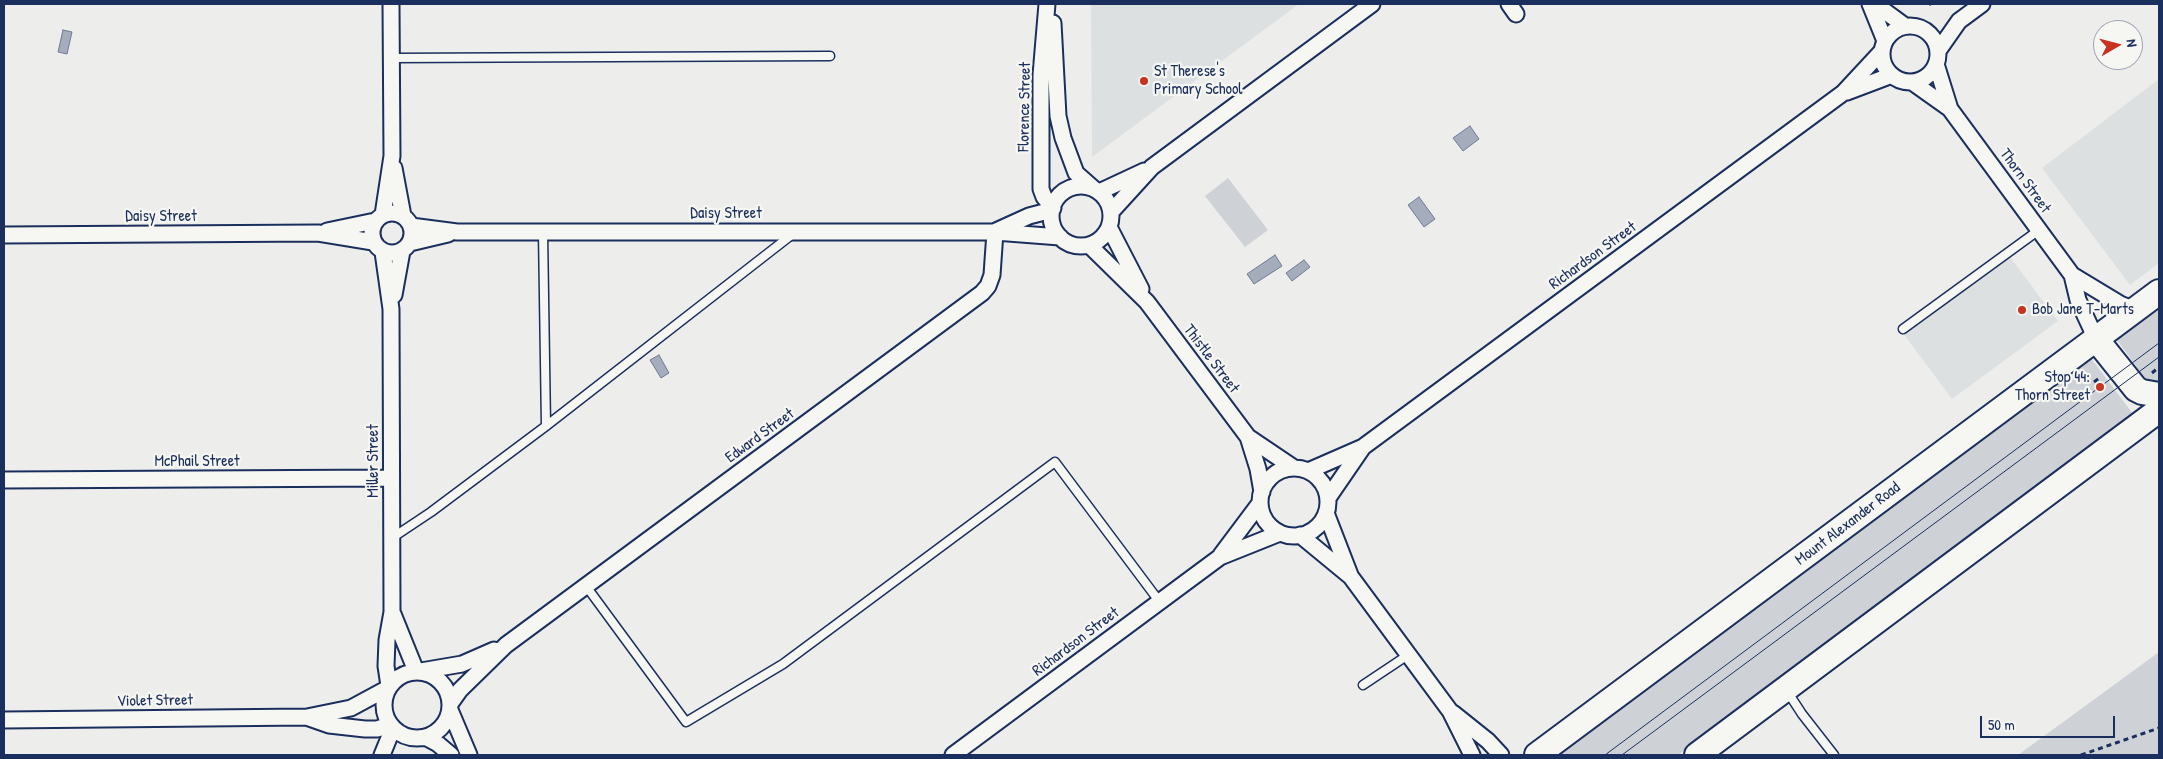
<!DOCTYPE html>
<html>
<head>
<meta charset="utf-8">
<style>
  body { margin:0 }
  #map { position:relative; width:2163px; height:759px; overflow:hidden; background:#edeeec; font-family:"Patrick Hand",sans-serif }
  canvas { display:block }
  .frame { position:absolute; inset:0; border:5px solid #1b2f5e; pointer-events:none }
  .north { position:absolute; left:2093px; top:20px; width:50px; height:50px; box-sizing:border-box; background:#f6f6f2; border:1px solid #9ea6b7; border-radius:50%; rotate:82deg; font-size:14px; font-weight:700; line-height:20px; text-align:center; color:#1b2f5e }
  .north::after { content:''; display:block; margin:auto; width:18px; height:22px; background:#c8321e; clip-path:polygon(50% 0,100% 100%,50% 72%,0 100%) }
  .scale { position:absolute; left:1980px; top:716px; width:135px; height:22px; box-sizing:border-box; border:2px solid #1b2f5e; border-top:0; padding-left:6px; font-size:15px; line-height:18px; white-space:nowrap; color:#1b2f5e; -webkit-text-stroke:4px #f6f6f2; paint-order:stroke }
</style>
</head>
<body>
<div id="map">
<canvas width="2163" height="759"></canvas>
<div class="frame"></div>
<div class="north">N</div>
<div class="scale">50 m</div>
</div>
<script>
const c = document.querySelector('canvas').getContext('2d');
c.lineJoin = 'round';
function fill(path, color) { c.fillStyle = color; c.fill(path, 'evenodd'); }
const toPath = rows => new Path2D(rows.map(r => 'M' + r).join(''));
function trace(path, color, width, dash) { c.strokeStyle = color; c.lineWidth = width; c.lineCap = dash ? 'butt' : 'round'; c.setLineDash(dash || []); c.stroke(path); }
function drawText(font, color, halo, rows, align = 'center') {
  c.font = font + ' "Patrick Hand",sans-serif'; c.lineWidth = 4.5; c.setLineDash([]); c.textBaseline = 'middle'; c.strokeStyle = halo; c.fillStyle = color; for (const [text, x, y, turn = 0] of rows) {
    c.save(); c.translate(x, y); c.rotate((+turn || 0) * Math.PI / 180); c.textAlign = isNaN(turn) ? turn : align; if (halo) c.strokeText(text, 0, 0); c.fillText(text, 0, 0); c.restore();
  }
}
fill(toPath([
  [1091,4,1299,4,1092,157],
  [2159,79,2159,263,2130,285,2042,168],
  [2007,253,2058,321,1952,399,1902,332]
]), '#dde0e1');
fill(toPath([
  [1228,178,1268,230,1245,247,1205,196],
  [2159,310,2159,384,2153,389,2117,340],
  [2090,357,2133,414,1678,755,1552,755],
  [2159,652,2159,755,2018,755]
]), '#ced2d7');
const water = toPath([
  [63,30,72,32,67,54,58,52,63,30],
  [1470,126,1479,139,1463,151,1453,138,1470,126],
  [1419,197,1435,219,1424,227,1408,205,1419,197],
  [1275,255,1282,266,1254,284,1247,274,1275,255],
  [1304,260,1310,267,1292,281,1286,273,1304,260],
  [659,355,669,373,661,378,650,360,659,355]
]);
fill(water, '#a5acbc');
trace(water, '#6e7a96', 1);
const lane = toPath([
  [392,58,830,56],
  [543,232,546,426],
  [1903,329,2039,230],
  [392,538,431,512,546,426,794,233],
  [586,586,686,722,783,664,1055,462,1159,601],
  [1363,685,1408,655],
  [1787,691,1802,714,1834,755]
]);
const street = toPath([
  [1047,4,1041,75,1041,189,1044,197,1053,208],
  [1509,4,1516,14],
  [1870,4,1885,41],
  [1875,4,1905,26],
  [1053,23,1058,116,1063,138,1076,173,1093,188],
  '1882 54a28 28 0 1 1 56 0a28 28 0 1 1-56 0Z',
  [1938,51,1959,21,1982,4],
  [1936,64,1950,109],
  [1912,82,1950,109,2072,275,2078,300,2096,339],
  [1847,92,1892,75],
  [394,168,403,216],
  '1051 216a30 30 0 1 1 60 0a30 30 0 1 1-60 0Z',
  [1099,192,1144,171],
  [1111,212,1152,167,1372,4],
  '372 233a20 20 0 1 1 40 0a20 20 0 1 1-40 0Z',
  [383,215,392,156,391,4],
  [411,226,457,232,995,232,1060,237],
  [1109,227,1141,289],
  [327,231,375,221],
  [996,231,1029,216,1052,210],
  [4,235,318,233,373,242],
  [410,243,448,234],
  [1089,245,1147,302,1248,437,1258,469,1262,492],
  [383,252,391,309,392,612,387,640,386,666,389,686],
  [2072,275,2120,304,2135,310],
  [394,295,402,251],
  [1248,437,1294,468],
  '1260 502a34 34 0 1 1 68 0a34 34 0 1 1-68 0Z',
  [1308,471,1363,447,1843,93,1882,51],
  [4,480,391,478],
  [1328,498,1363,447],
  [1326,513,1350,575],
  [1300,535,1351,577,1450,711,1472,755],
  [1221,555,1260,503],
  [393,614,416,671],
  [421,671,462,664,494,650],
  '384 705a33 33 0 1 1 66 0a33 33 0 1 1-66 0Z',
  [450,704,460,690,506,645,982,293,988,286,992,275,995,232],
  [450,710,469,755],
  [1453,713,1488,741,1501,755],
  [309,718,329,725,365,729,377,729,390,725],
  [4,720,307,717,351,708,388,688],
  [425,737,438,744,451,755],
  [382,755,393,728],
  [953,755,1220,557,1280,533]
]);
const primary = toPath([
  [2096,339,2136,389,2142,392,2159,395],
  [1537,755,2159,292],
  [1697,755,2159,410]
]);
trace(lane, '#1b2f5e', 11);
trace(street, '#1b2f5e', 19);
trace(primary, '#1b2f5e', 28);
trace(toPath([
  [1929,4,1931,4],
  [2152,373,2159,367],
  [2094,382,2101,377],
  [2081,755,2159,728]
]), '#1b2f5e', 3, [5, 4]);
trace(lane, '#f6f6f2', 8);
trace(street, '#f6f6f2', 15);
trace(primary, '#f6f6f2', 24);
trace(toPath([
  [1605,755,2159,343],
  [1622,755,2159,357]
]), '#1b2f5e', 1);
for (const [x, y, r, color] of [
  [1144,81,5,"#c8321e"],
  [2022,310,5,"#c8321e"],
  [2100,387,5,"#c8321e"]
]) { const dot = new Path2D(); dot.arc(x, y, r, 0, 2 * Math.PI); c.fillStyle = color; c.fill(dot); trace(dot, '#f6f6f2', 2); }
drawText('16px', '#1b2f5e', '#f6f6f2', [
  ["St Therese's",1154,72],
  ["Primary School",1154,90],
  ["Bob Jane T-Marts",2032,310],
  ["Stop 44:",2090,378,"right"],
  ["Thorn Street",2090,396,"right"]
], 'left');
drawText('16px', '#1b2f5e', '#f6f6f2', [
  ["Florence Street",1025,107,-89],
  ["Thorn Street",2025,181,54],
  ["Daisy Street",726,214],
  ["Daisy Street",161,217],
  ["Richardson Street",1593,256,-36],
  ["Thistle Street",1211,359,53],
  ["Edward Street",760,436,-36],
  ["Miller Street",374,461,-90],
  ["McPhail Street",197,462],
  ["Mount Alexander Road",1848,524,-37],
  ["Richardson Street",1076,642,-37],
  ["Violet Street",155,701,-1]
]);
</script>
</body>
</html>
